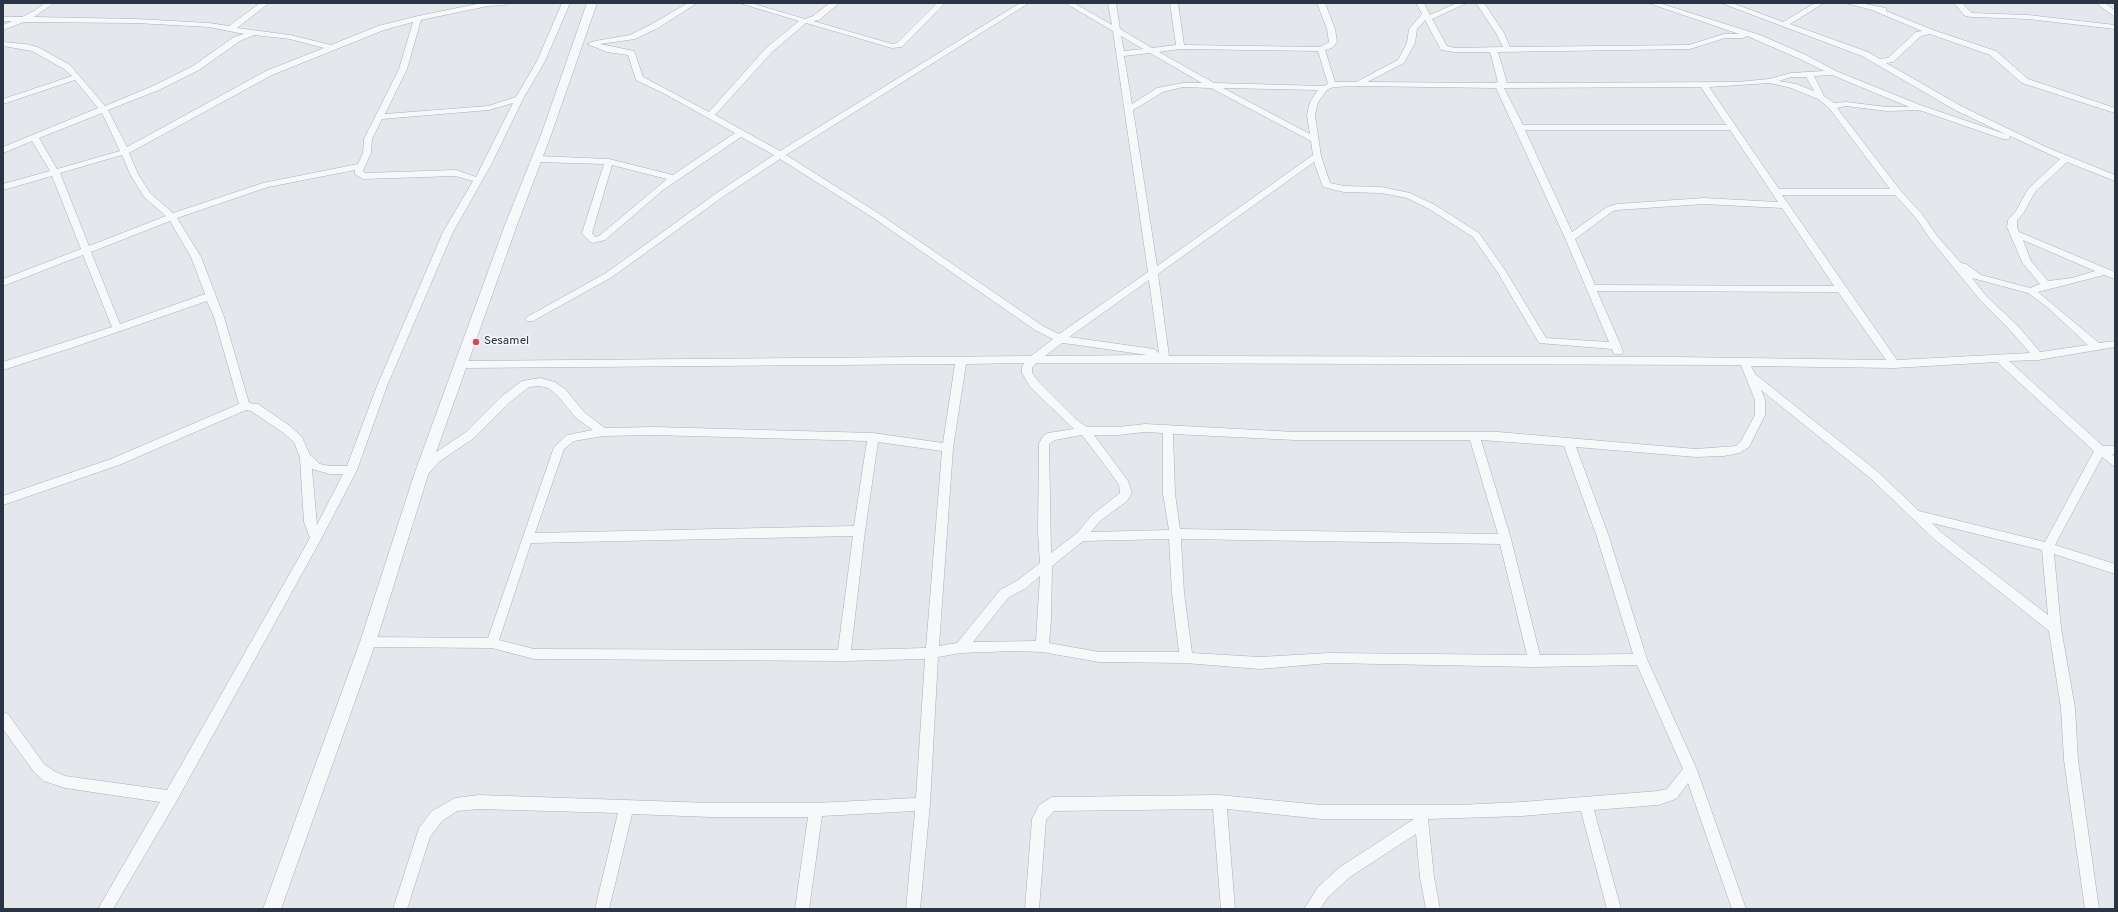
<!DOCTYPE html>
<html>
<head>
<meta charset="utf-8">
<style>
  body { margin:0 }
  #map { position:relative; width:2118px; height:912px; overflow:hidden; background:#e4e7ec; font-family:Overpass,sans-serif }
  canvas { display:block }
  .frame { position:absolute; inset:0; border:4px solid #2b3445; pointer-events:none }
</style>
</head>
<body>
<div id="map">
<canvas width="2118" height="912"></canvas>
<div class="frame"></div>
</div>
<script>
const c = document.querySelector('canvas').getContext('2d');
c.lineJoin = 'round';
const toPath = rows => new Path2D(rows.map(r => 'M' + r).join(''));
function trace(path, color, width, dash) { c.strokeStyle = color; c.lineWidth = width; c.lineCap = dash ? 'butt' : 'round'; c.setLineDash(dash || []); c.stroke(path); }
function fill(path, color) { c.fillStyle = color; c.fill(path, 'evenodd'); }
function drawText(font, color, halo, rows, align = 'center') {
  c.font = font + ' Overpass,sans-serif'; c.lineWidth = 3; c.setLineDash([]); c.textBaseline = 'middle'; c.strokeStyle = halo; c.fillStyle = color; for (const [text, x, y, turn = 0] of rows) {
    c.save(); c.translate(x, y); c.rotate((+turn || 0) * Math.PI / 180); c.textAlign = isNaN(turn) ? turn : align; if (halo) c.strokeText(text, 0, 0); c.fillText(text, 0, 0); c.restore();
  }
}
const minor = toPath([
  [45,3,54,3,34,17,136,19,209,23,229,26,260,3,269,3,237,28,290,35,331,45,378,26,418,16,482,3,509,3,505,5,488,6,421,20,407,69,385,114,488,106,516,97,537,61,562,3,570,3,545,61,523,99,491,165,453,232,387,386,357,470,320,541,176,802,113,909,98,909,160,802,65,788,44,781,34,772,3,729,3,712,8,714,44,764,54,771,65,776,167,790,310,538,304,522,300,458,294,442,282,432,251,411,246,410,119,465,3,505,3,496,111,459,239,404,214,317,207,301,77,346,3,370,3,362,112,327,83,255,3,286,3,279,81,249,52,176,3,190,3,184,50,171,32,141,3,153,3,147,98,108,75,80,3,104,3,99,72,76,64,69,32,51,3,46,3,42,25,44,38,47,70,65,105,106,153,86,193,66,234,37,244,34,209,27,136,23,24,22,3,30,3,25,12,21,3,21,3,17,22,17,34,11,45,3],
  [413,22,399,69,364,139,363,153,358,164,263,183,173,213,150,193,138,174,129,153,272,75,384,30,413,22],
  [254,35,290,39,324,48,266,71,127,147,108,110,159,90,199,70,240,41,254,35],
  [513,103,476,177,456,170,365,173,363,171,371,153,372,139,382,119,489,110,513,103],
  [102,113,120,151,57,169,39,138,102,113],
  [122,155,130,174,144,197,166,216,89,246,60,173,122,155],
  [355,170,355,174,363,179,455,176,473,181,443,232,377,386,347,466,330,466,320,464,310,455,302,437,290,426,258,404,249,403,224,317,201,257,177,218,268,187,355,170],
  [170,221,191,257,205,294,120,324,91,252,170,221],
  [312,469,330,474,343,474,317,525,312,469],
  [688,3,697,3,658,28,635,39,600,44,634,51,643,77,709,112,766,48,799,21,739,3,751,3,805,19,813,16,830,3,839,3,819,20,813,21,892,44,897,43,937,3,945,3,902,47,892,48,806,23,772,52,715,115,780,151,1020,3,1029,3,786,155,878,213,1043,326,1059,334,1148,272,1113,31,1065,3,1074,3,1112,25,1108,3,1116,3,1120,29,1152,48,1176,45,1170,3,1178,3,1184,45,1320,47,1329,42,1327,29,1317,3,1325,3,1335,29,1337,42,1332,48,1325,50,1335,82,1356,82,1398,60,1407,43,1409,29,1422,14,1416,3,1424,3,1430,15,1457,3,1467,3,1432,19,1447,46,1455,48,1503,47,1496,33,1476,3,1484,3,1504,33,1510,47,1689,45,1724,34,1739,34,1648,3,1659,3,1760,35,1806,55,1836,71,1920,105,2005,134,1955,110,1862,56,1721,3,1732,3,1783,22,1815,3,1824,3,1790,24,1868,52,1880,59,1888,58,1916,32,1922,31,1872,10,1845,3,1860,3,1886,8,1886,11,1933,30,1996,51,2028,79,2115,108,2115,113,2022,83,1990,55,1930,34,1921,36,1893,62,1886,63,1961,106,2046,147,2115,175,2115,181,2067,162,2035,192,2024,212,2017,221,2017,227,2019,232,2115,272,2115,279,2104,275,2038,292,2099,343,2115,341,2115,347,2038,360,2009,361,2103,446,2115,446,2115,454,2112,454,2115,457,2115,467,2102,457,2055,545,2115,564,2115,574,2054,554,2061,628,2075,708,2078,760,2099,909,2085,909,2064,760,2061,708,2049,631,1934,539,1869,477,1761,390,1765,400,1765,415,1749,447,1739,453,1724,456,1696,457,1576,447,1608,534,1647,659,1697,770,1746,909,1732,909,1688,783,1676,799,1658,805,1594,810,1621,909,1607,909,1581,811,1522,816,1428,819,1434,877,1440,909,1426,909,1420,877,1416,834,1350,877,1328,897,1320,909,1304,909,1318,887,1340,867,1414,819,1321,819,1227,809,1235,909,1221,909,1213,809,1054,811,1046,820,1039,909,1025,909,1032,819,1039,805,1052,797,1219,795,1321,805,1458,805,1522,802,1658,791,1667,789,1683,769,1637,665,1535,667,1329,663,1260,669,1185,663,1099,662,1042,652,1013,651,961,653,938,657,930,804,920,909,906,909,915,811,822,816,809,909,795,909,808,817,711,817,632,814,609,909,595,909,618,813,479,809,457,811,442,821,430,837,407,909,393,909,419,828,432,811,455,798,479,795,711,803,816,803,916,798,925,659,844,661,534,659,492,648,368,647,364,646,362,642,364,638,368,637,488,638,554,447,567,435,593,430,576,418,557,395,548,388,540,386,529,387,510,402,474,438,440,461,427,475,423,476,419,475,417,472,432,455,466,432,502,396,522,381,540,378,555,382,565,389,584,412,605,428,654,427,873,433,943,443,955,364,463,368,458,364,459,361,1031,356,1053,339,1035,330,872,217,780,159,724,196,612,277,533,321,527,321,525,319,527,317,606,273,718,192,774,155,741,137,663,190,605,240,593,243,590,242,582,233,604,164,538,162,534,159,538,156,609,159,673,175,735,133,665,94,636,80,628,55,607,52,587,44,595,41,630,35,652,24,688,3],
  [1425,20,1441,50,1455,52,1490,52,1498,82,1495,83,1367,82,1404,63,1415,43,1417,29,1425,20],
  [1121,36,1143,49,1124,51,1121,36],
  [1747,36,1800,59,1824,71,1791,73,1769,79,1737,82,1507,83,1498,52,1690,49,1725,38,1743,38,1747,36],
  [1180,49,1318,51,1328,84,1323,86,1214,83,1159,52,1180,49],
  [1150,53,1202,83,1183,83,1157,88,1132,104,1124,56,1150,53],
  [1832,75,1909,107,1887,107,1846,102,1834,103,1824,96,1814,76,1832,75],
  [1791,77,1806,77,1814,91,1796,84,1779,81,1791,77],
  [1770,83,1791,88,1818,99,1829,108,1890,189,1779,189,1709,87,1770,83],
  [1358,86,1496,88,1565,238,1609,342,1546,338,1505,270,1479,233,1435,205,1410,193,1381,187,1344,186,1330,183,1321,156,1315,115,1318,102,1327,90,1333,87,1358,86],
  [1183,87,1211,88,1311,141,1313,155,1157,266,1133,110,1163,92,1183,87],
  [1701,87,1726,125,1523,125,1504,88,1701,87],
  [1223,88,1318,90,1310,102,1307,115,1310,134,1223,88],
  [1846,106,1887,111,1919,110,2003,139,2009,139,2010,136,2060,159,2028,189,2016,211,2008,220,2007,227,2022,262,2040,284,2030,288,1981,275,1966,264,1961,263,1937,236,1922,214,1900,190,1837,108,1846,106],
  [1525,130,1730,130,1778,202,1704,198,1617,204,1607,207,1572,232,1525,130],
  [1314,162,1323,187,1344,192,1381,193,1407,198,1429,209,1473,237,1498,273,1539,343,1612,349,1614,354,1622,354,1623,352,1621,346,1597,291,1838,292,1886,360,1675,357,1169,356,1158,274,1314,162],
  [612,165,667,179,599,236,595,237,592,233,612,165],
  [1782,195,1895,195,1916,218,1931,240,1981,301,2009,329,2030,353,1897,360,1782,195],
  [1704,204,1782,208,1834,286,1595,285,1575,239,1613,211,1617,210,1704,204],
  [2023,240,2095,271,2072,278,2048,281,2031,261,2023,240],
  [1972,278,2028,293,2047,307,2088,345,2040,352,2017,325,1987,297,1972,278],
  [1149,280,1159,353,1154,349,1069,337,1149,280],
  [1062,343,1071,344,1147,355,1045,356,1062,343],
  [1997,362,2094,451,2045,542,1919,511,1877,471,1755,374,1751,366,1894,368,1997,362],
  [1024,363,1022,367,1022,373,1030,387,1074,429,1048,433,1043,436,1039,444,1038,533,1040,563,1018,580,1000,590,957,643,939,646,953,448,966,364,1024,363],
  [1036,363,1741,365,1755,400,1755,415,1741,441,1736,446,1696,449,1498,432,1295,432,1145,424,1118,427,1087,427,1077,420,1038,381,1032,373,1032,368,1036,363],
  [1145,432,1163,433,1163,494,1169,530,1091,532,1100,521,1127,501,1132,493,1128,481,1094,435,1118,435,1145,432],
  [1173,434,1295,440,1470,440,1498,534,1180,529,1175,494,1173,434],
  [654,435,867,441,854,526,535,533,564,449,574,441,603,436,654,435],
  [1082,435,1110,472,1119,485,1120,493,1092,515,1077,533,1051,553,1049,444,1055,440,1082,435],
  [1481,440,1564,446,1596,534,1633,654,1540,655,1511,539,1481,440],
  [878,442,942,451,926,648,851,650,865,531,878,442],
  [1932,523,2042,550,2048,615,1942,533,1932,523],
  [853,536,838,650,534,649,499,640,531,543,853,536],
  [1169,539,1172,593,1179,652,1099,652,1049,643,1051,619,1052,566,1083,541,1169,539],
  [1181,539,1500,544,1527,655,1329,653,1260,657,1192,653,1184,593,1181,539],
  [1040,576,1036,641,973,642,1008,598,1026,588,1040,576],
  [1954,3,1962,3,1972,13,2028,15,2115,25,2115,29,2028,19,1972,17,1965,16,1954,3],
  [2096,3,2105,3,2115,11,2115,17,2096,3]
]);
const tertiary = toPath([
  [587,3,597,3,551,135,517,225,429,472,376,642,281,909,263,909,360,642,415,472,505,225,541,135,587,3]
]);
trace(minor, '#a9aeb7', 1);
trace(tertiary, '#a9aeb7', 1);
fill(minor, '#f7f8fa');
fill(tertiary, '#f7f8fa');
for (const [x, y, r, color] of [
  [476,342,4,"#d1495b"]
]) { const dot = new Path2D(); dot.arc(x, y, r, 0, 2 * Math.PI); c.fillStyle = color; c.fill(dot); trace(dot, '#f4f6f9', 1.5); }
drawText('12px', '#2b3445', '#f4f6f9', [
  ["Sesamel",484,342]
], 'left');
</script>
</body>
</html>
